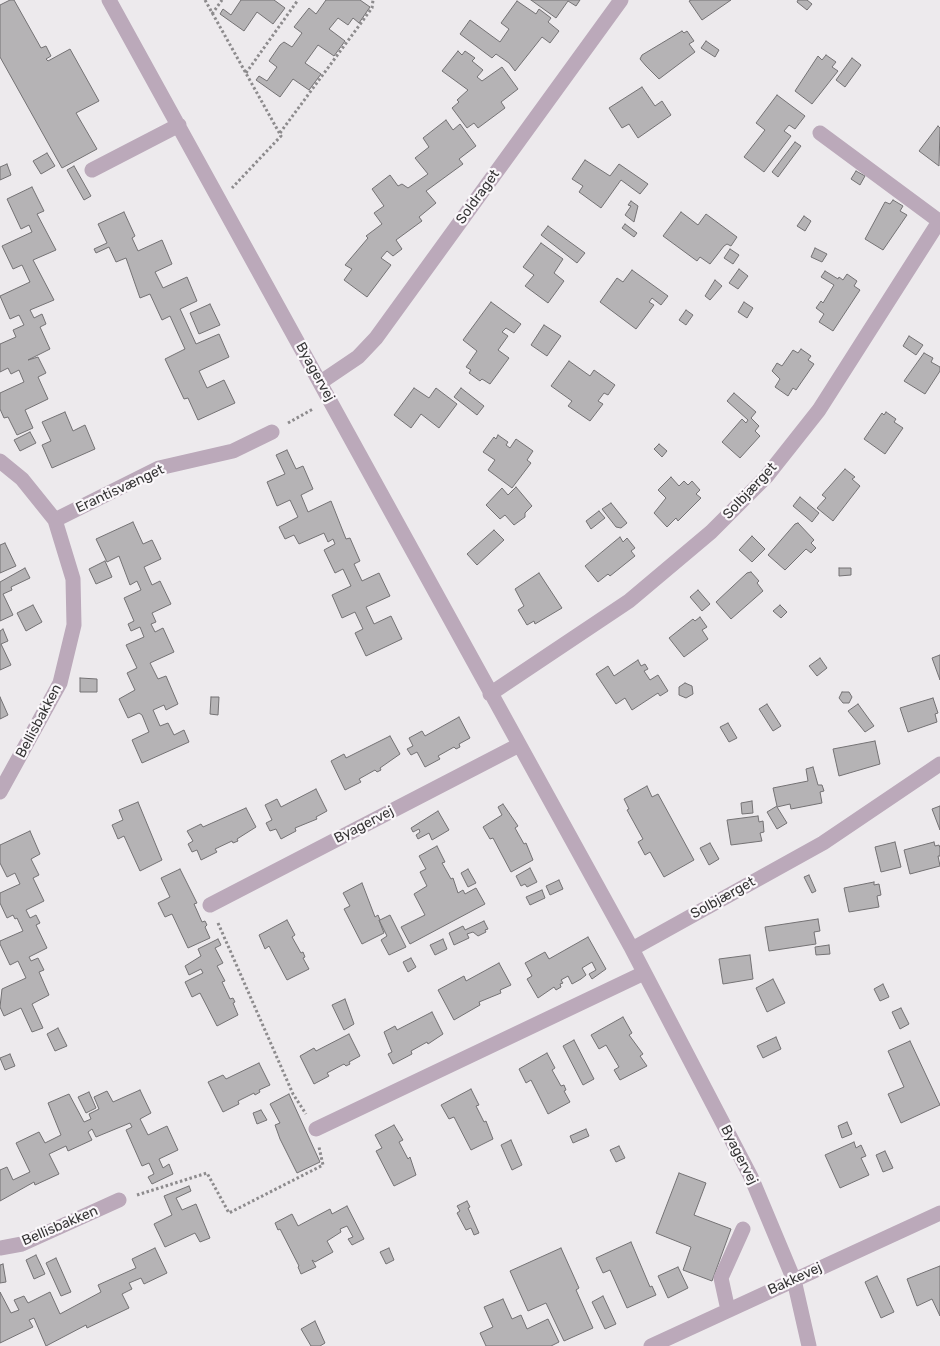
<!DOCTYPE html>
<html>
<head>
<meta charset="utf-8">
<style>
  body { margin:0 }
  canvas { display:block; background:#edeaed }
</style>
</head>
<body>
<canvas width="940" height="1346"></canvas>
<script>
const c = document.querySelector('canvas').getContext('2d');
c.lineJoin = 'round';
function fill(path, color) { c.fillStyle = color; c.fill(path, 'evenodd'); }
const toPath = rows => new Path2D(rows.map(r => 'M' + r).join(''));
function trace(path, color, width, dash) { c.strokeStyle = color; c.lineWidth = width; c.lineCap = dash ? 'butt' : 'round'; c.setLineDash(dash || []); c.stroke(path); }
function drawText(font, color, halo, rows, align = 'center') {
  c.font = font + ' Rubik,sans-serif'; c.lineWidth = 4.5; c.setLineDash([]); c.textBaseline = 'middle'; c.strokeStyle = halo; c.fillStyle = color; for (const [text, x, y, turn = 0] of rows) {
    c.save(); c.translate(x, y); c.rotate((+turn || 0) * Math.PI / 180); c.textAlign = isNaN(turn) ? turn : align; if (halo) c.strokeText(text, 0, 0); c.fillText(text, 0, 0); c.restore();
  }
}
const building = toPath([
  [10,0,14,0,41,48,46,46,51,56,46,59,48,61,70,49,99,101,76,113,97,149,62,168,0,57,0,5,10,0],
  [241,0,274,0,285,8,273,24,257,12,244,31,220,14,223,9,231,15,241,0],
  [326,0,360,0,370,7,359,23,353,18,348,25,338,18,329,29,345,41,334,56,318,45,305,63,321,74,309,90,293,79,280,97,256,80,259,76,267,81,277,67,269,61,280,45,284,42,292,47,302,33,294,27,309,8,316,14,326,0],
  [531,0,580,0,576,6,568,1,556,18,531,0],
  [691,0,731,0,702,20,689,1,691,0],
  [798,0,807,0,812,4,807,10,797,2,798,0],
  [517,1,536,14,539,9,551,18,548,22,559,31,550,43,542,37,515,71,509,63,496,54,492,58,460,34,470,20,500,42,509,29,501,23,517,1],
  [682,31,684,33,687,31,694,41,689,44,695,52,659,79,646,66,640,59,642,55,682,31],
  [706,41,719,50,715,57,701,48,706,41],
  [458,51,462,55,465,51,475,58,472,61,483,70,477,77,482,81,502,67,518,89,501,102,505,108,478,128,474,123,467,128,452,108,459,102,457,100,468,90,442,71,458,51],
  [826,55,836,62,832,67,838,71,812,104,795,91,818,56,822,60,826,55],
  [852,58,861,65,845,87,836,80,852,58],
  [642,87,655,106,662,101,671,115,638,138,629,124,622,128,609,108,642,87],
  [777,95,805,116,795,129,789,125,784,131,791,136,764,172,744,157,765,130,756,123,777,95],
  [446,120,453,130,460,124,476,146,459,159,463,164,426,191,436,203,419,217,422,221,396,240,402,249,393,256,387,251,381,258,391,265,367,297,344,280,352,269,345,265,368,238,366,236,382,224,374,213,384,206,372,189,390,175,398,186,402,184,408,188,428,174,415,158,429,147,423,138,446,120],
  [938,126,940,128,939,166,919,151,938,126],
  [795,142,801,146,778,177,772,172,795,142],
  [47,153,55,166,41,174,33,161,47,153],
  [585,160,610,176,619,164,648,184,640,194,621,180,601,208,579,192,583,186,572,179,585,160],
  [7,164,11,175,0,180,0,167,7,164],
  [74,166,91,196,84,200,67,170,74,166],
  [856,171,865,176,860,185,851,179,856,171],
  [32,187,44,211,37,214,56,250,33,260,54,300,30,310,34,318,42,314,46,324,40,327,50,349,28,360,38,357,46,373,38,377,48,399,25,410,33,428,17,435,8,417,4,418,0,409,0,393,24,382,19,370,11,374,8,368,0,372,0,344,16,337,13,330,24,325,19,315,10,319,0,296,30,282,22,265,13,269,2,246,32,232,29,225,21,229,7,199,32,187],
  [893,200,903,206,900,211,907,215,883,250,865,239,885,202,890,204,893,200],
  [631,201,638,206,634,222,625,215,631,206,628,205,631,201],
  [124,212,135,236,132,238,138,251,162,240,172,264,155,272,163,288,187,277,197,301,180,309,196,344,219,334,229,357,199,371,207,388,224,380,235,403,198,420,188,398,184,399,165,359,185,349,170,316,162,320,150,294,140,298,126,258,116,262,109,247,96,253,94,249,107,243,98,224,124,212],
  [681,212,698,225,706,214,737,237,731,246,727,244,724,246,710,264,700,257,697,261,663,236,681,212],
  [804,216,811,221,805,231,797,226,804,216],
  [625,224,637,233,634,237,622,228,625,224],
  [548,226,585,253,577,263,541,235,548,226],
  [541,243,563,259,554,273,564,281,548,303,525,286,534,275,523,267,541,243],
  [815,248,827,254,822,262,811,257,815,248],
  [730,249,739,255,733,264,724,258,730,249],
  [739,269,748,276,738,289,729,283,739,269],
  [632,270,668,296,661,305,652,298,649,302,654,305,636,329,600,302,617,278,623,282,632,270],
  [825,271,838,279,839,277,843,280,847,274,857,281,854,286,860,290,833,331,819,322,824,314,816,308,821,301,823,303,834,285,821,277,825,271],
  [715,280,722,286,710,300,705,296,715,280],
  [491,302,521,324,514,333,506,328,502,332,508,336,498,350,509,358,490,384,482,379,480,381,469,373,471,370,466,367,477,351,463,340,491,302],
  [744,302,753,308,747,318,738,312,744,302],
  [210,304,220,325,199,334,190,313,210,304],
  [686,310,693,315,686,325,679,320,686,310],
  [544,325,561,336,547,356,531,345,544,325],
  [909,336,923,345,916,355,903,346,909,336],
  [801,349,811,356,808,360,814,364,796,390,793,388,788,396,775,387,780,379,772,371,777,363,782,366,793,350,798,353,801,349],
  [924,353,933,358,931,362,940,367,940,371,925,394,904,381,924,353],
  [569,361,590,376,594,370,615,385,608,395,604,393,598,401,603,404,590,421,568,406,572,401,551,386,569,361],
  [414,388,429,398,436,388,457,404,439,428,421,414,411,428,394,415,414,388],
  [461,388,484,406,477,415,454,397,461,388],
  [734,393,756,412,751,418,759,426,755,431,760,436,740,458,722,442,742,419,746,423,748,420,727,401,734,393],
  [65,412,73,431,85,425,95,449,52,468,42,445,51,441,42,422,65,412],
  [886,412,896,419,894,422,903,428,885,454,864,439,882,413,884,415,886,412],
  [30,432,36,443,20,451,14,440,30,432],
  [498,435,508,442,506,445,510,448,516,439,533,451,527,460,531,463,512,488,488,470,495,460,483,452,494,437,496,439,498,435],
  [659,444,667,451,662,457,654,449,659,444],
  [287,450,296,469,303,466,313,489,301,495,308,512,331,501,346,539,350,538,360,561,354,564,362,581,379,573,390,596,366,607,374,624,391,616,402,639,366,656,355,633,363,629,355,612,342,618,332,595,351,586,343,569,335,573,324,550,335,544,333,539,328,542,324,533,299,544,294,535,285,539,279,527,298,517,290,500,277,506,267,482,285,474,276,455,287,450],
  [845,469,855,477,852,479,860,486,833,521,817,508,826,498,822,495,845,469],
  [671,477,679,486,684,481,688,485,692,481,700,490,696,494,701,498,678,521,676,518,667,527,654,513,666,498,658,490,671,477],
  [516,487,532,506,525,513,525,517,514,525,505,515,500,519,486,505,502,488,508,495,516,487],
  [800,497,819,513,812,522,793,506,800,497],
  [611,503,627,523,621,528,616,527,602,509,611,503],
  [599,511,605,518,591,529,586,521,599,511],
  [133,522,143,544,152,540,161,559,144,567,152,585,160,581,171,604,152,613,156,622,151,624,155,632,163,628,174,652,150,663,158,679,166,676,178,704,166,710,164,705,153,710,160,726,168,723,174,735,184,730,189,742,142,763,132,740,149,732,142,715,139,713,128,718,119,699,135,690,127,673,137,668,126,645,144,637,140,627,131,631,128,624,134,621,124,598,141,590,137,581,130,585,119,556,107,562,96,539,133,522],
  [798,523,814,540,811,543,816,548,811,553,806,549,785,570,768,555,795,524,798,523],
  [494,530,504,540,477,565,467,554,494,530],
  [752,536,765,549,752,562,739,550,752,536],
  [620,537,623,542,627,538,635,548,631,551,635,556,610,576,608,574,598,582,585,566,620,537],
  [5,543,16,566,0,573,0,545,5,543],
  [105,561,112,577,96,584,89,569,105,561],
  [25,568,30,578,11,587,12,590,3,594,13,615,0,621,0,582,25,568],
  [839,568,851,568,851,575,839,576,839,568],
  [751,572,759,581,757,583,763,591,731,619,716,602,747,573,751,572],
  [539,573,562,608,535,624,534,621,527,625,518,610,524,606,515,589,539,573],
  [698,590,710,604,702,611,690,597,698,590],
  [33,605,42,622,26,631,17,613,33,605],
  [780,605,787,612,781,618,773,611,780,605],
  [700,617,707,627,702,630,708,639,684,657,669,638,693,619,695,621,700,617],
  [3,629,8,641,1,644,11,665,0,670,0,631,3,629],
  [940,655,940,680,932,658,940,655],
  [820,658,827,668,817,676,809,666,820,658],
  [638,660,641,666,645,664,648,669,644,671,650,680,658,675,668,691,660,696,658,693,632,710,625,698,616,704,596,674,608,666,614,676,638,660],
  [80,678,97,679,97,692,80,692,80,678],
  [685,683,692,686,693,694,686,698,679,695,679,687,685,683],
  [842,692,849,692,852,697,849,703,843,703,839,698,842,692],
  [0,697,8,715,0,719,0,697],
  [211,697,219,697,218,715,210,714,211,697],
  [933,698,938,713,935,714,937,722,908,732,900,708,933,698],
  [767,704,781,726,773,731,759,709,767,704],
  [858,704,874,726,865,732,848,711,858,704],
  [459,717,470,738,459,744,460,747,456,749,454,747,438,756,440,759,425,767,417,752,411,755,407,749,413,746,409,738,422,731,425,736,459,717],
  [728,723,737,738,729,742,720,727,728,723],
  [390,736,400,754,380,768,381,770,377,772,375,770,359,779,361,782,345,790,331,761,344,754,346,758,390,736],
  [875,741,880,764,839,776,833,749,875,741],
  [813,767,818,785,822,785,824,791,820,792,822,803,791,809,790,804,777,807,787,823,777,829,767,812,777,806,773,788,808,781,806,769,813,767],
  [647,786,652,797,658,794,694,860,664,877,650,852,645,855,638,842,643,839,627,810,629,809,624,799,647,786],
  [316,789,327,811,316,817,317,819,295,828,296,831,281,839,276,829,270,831,266,823,272,820,265,805,277,799,281,807,316,789],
  [752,801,753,813,742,814,741,803,752,801],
  [138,802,162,860,140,871,124,836,118,839,112,825,123,820,119,810,138,802],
  [503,804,518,826,515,828,524,844,526,843,533,860,511,872,493,838,490,839,483,827,502,815,498,807,503,804],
  [940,806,940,830,932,809,940,806],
  [246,808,256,827,237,839,238,841,233,843,232,841,215,849,217,852,201,860,197,850,192,852,188,844,193,841,187,831,201,824,203,827,246,808],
  [438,811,449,830,432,840,429,833,418,839,416,835,420,832,419,829,413,832,411,828,438,811],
  [758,816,759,822,763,821,764,832,760,833,762,841,731,845,727,820,758,816],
  [30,831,40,854,31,859,39,875,33,878,44,901,26,910,30,918,36,915,40,923,36,925,47,948,29,957,31,961,38,958,44,970,39,972,49,995,32,1004,43,1028,32,1032,21,1008,4,1016,0,1007,2,989,26,978,18,961,10,965,0,944,0,941,23,931,17,918,15,919,13,915,7,918,0,903,0,893,20,884,15,873,7,877,0,863,0,845,30,831],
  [895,842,901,867,881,872,875,847,895,842],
  [934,842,935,846,939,845,940,848,940,856,938,856,940,866,910,874,904,850,934,842],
  [710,843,719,859,709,865,700,848,710,843],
  [437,846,445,862,442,863,451,879,453,878,458,893,463,890,465,894,476,888,485,904,410,944,401,927,425,915,414,894,427,886,420,872,426,869,419,856,437,846],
  [530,868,537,882,527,887,525,884,521,886,516,876,530,868],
  [180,869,197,903,194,904,202,922,205,921,207,925,205,927,210,938,188,948,172,914,165,917,158,903,170,897,161,878,180,869],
  [468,869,476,883,468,887,461,873,468,869],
  [809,875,816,891,812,893,804,877,809,875],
  [559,880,563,889,550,895,546,886,559,880],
  [874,882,874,885,879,884,881,895,877,896,879,907,849,912,844,888,874,882],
  [362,883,375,917,378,915,380,920,390,915,406,947,389,955,381,940,387,936,379,920,384,933,362,944,344,909,350,906,343,893,362,883],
  [542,890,545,898,530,905,526,897,542,890],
  [818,919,820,931,814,932,816,944,769,951,765,927,818,919],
  [287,920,295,935,292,937,301,953,303,952,305,957,303,958,309,969,287,980,269,946,265,949,259,935,287,920],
  [484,921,488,929,485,930,486,932,478,936,473,932,467,934,469,938,454,945,449,933,463,926,465,930,484,921],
  [588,937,606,969,592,979,589,974,596,970,592,962,582,968,586,975,581,979,572,984,568,976,561,980,563,983,560,984,561,987,556,990,554,987,538,998,527,979,532,976,525,963,545,952,549,959,588,937],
  [218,939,221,945,215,948,223,963,217,966,225,981,222,982,230,999,233,998,235,1002,233,1003,238,1015,217,1026,200,993,192,997,185,982,203,973,201,969,189,975,185,966,201,956,198,949,218,939],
  [443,939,447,949,435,955,430,945,443,939],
  [829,945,830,954,816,955,815,947,829,945],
  [750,955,753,979,723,984,719,959,750,955],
  [411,958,416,967,408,972,403,962,411,958],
  [499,963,511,985,500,990,501,993,479,1002,480,1005,454,1020,438,990,464,976,466,981,499,963],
  [773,979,785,1003,767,1012,756,988,773,979],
  [883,984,889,997,880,1001,874,989,883,984],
  [345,999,354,1024,344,1030,332,1005,345,999],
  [901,1008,909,1024,900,1029,892,1012,901,1008],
  [432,1012,443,1034,428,1044,427,1042,411,1051,412,1054,393,1064,388,1054,392,1052,384,1032,395,1026,397,1030,432,1012],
  [623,1017,632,1033,629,1035,643,1054,640,1056,647,1066,620,1080,614,1070,619,1067,606,1045,599,1049,591,1035,623,1017],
  [58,1028,67,1046,55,1051,47,1034,58,1028],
  [349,1034,360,1056,349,1062,350,1064,346,1066,344,1064,327,1073,329,1076,314,1084,300,1056,314,1048,316,1051,349,1034],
  [776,1037,781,1049,763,1058,757,1046,776,1037],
  [574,1040,594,1079,583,1085,563,1046,574,1040],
  [910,1041,940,1105,901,1123,888,1094,904,1087,888,1051,910,1041],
  [547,1053,555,1068,552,1070,561,1086,564,1085,566,1090,564,1091,570,1102,548,1114,531,1080,526,1083,519,1069,547,1053],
  [10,1054,15,1066,5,1070,0,1058,10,1054],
  [259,1063,270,1085,259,1090,260,1092,255,1095,254,1093,238,1101,239,1104,223,1112,208,1082,223,1075,226,1079,259,1063],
  [471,1089,479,1105,476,1106,484,1122,486,1121,493,1139,471,1150,454,1117,449,1119,441,1105,471,1089],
  [140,1090,151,1113,140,1119,148,1135,167,1126,178,1150,159,1159,163,1168,169,1164,173,1174,152,1184,148,1177,154,1174,149,1163,142,1166,126,1130,132,1127,130,1123,96,1137,92,1129,88,1132,92,1140,68,1151,66,1146,49,1154,59,1174,35,1185,34,1182,0,1201,0,1170,7,1167,13,1180,30,1172,16,1143,39,1132,45,1143,61,1135,48,1103,69,1094,84,1122,91,1119,89,1114,99,1109,94,1097,107,1091,113,1102,140,1090],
  [89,1092,96,1108,86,1113,78,1097,89,1092],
  [289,1094,320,1162,297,1173,280,1139,275,1125,280,1123,270,1104,289,1094],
  [261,1110,267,1120,257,1124,253,1113,261,1110],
  [847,1122,852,1134,842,1138,838,1126,847,1122],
  [394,1125,403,1140,399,1142,408,1159,410,1157,416,1175,394,1186,376,1151,382,1148,375,1135,394,1125],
  [586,1129,589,1136,573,1143,570,1136,586,1129],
  [511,1140,522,1165,512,1170,501,1145,511,1140],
  [854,1142,856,1148,861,1145,866,1156,861,1158,869,1175,840,1188,825,1155,854,1142],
  [619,1146,625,1158,616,1162,610,1150,619,1146],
  [885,1151,893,1168,883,1172,876,1155,885,1151],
  [679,1173,706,1183,694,1215,731,1229,712,1281,683,1270,691,1247,656,1233,679,1173],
  [189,1186,191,1191,176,1198,182,1210,196,1204,210,1238,200,1242,195,1233,165,1247,154,1224,172,1215,164,1196,189,1186],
  [467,1201,470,1207,468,1208,479,1233,474,1235,471,1228,466,1230,457,1213,460,1211,457,1206,467,1201],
  [347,1206,364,1239,352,1245,348,1239,353,1237,347,1226,340,1229,341,1232,327,1241,333,1252,315,1262,312,1260,316,1267,301,1274,298,1267,299,1266,280,1229,278,1230,275,1223,292,1214,298,1226,330,1209,332,1214,347,1206],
  [631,1242,650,1287,652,1286,656,1295,627,1308,610,1270,603,1273,596,1258,631,1242],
  [155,1248,167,1273,144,1284,141,1278,129,1283,132,1289,122,1294,129,1308,87,1328,86,1325,46,1346,34,1318,29,1320,33,1327,0,1343,0,1292,11,1313,19,1310,14,1300,24,1296,28,1303,50,1292,60,1314,101,1292,98,1285,136,1268,132,1259,155,1248],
  [389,1248,394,1260,386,1264,380,1252,389,1248],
  [561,1248,579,1288,576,1290,593,1328,564,1341,546,1303,528,1311,510,1271,561,1248],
  [36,1255,45,1274,34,1279,26,1260,36,1255],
  [56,1258,71,1292,61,1296,46,1263,56,1258],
  [3,1264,6,1282,0,1283,0,1265,3,1264],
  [940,1266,940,1316,932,1299,917,1306,907,1279,940,1266],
  [678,1267,688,1288,668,1298,658,1276,678,1267],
  [877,1276,894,1312,881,1318,865,1282,877,1276],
  [603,1296,616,1324,605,1329,592,1302,603,1296],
  [503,1299,512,1319,521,1315,527,1329,548,1319,559,1342,551,1346,486,1346,480,1333,493,1327,484,1307,503,1299],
  [315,1321,325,1343,320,1346,311,1346,301,1329,315,1321]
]);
fill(building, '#b5b3b5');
trace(building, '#747274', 1);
trace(toPath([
  [205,0,281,136,232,188],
  [212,14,222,0],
  [246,73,298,0],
  [280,133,372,8,373,0],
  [288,423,313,409],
  [218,923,293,1094,306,1114],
  [137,1195,207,1173,229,1213,323,1165,319,1147]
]), '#8d8b8d', 3, [2.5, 2.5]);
trace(toPath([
  [109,0,632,949,751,1177,794,1280,809,1346],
  [820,133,939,221],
  [92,170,179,125],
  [321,382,358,357,376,338,621,0],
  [0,461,22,479,55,520,73,579,74,625,60,683,0,792],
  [55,520,159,468,233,451,272,432],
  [490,694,629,601,711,532,766,477,819,410,940,220],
  [210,905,519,745],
  [632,949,823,843,940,764],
  [316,1129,644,973],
  [0,1248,22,1244,119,1200],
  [728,1310,721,1278,743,1229],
  [651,1346,940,1213]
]), '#bba9ba', 15);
drawText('14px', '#363536', '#faf7fa', [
  ["Soldraget",478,197,-54],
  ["Byagervej",315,372,61],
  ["Erantisvænget",120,489,-25],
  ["Solbjærget",750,491,-47],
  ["Bellisbakken",39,721,-62],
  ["Byagervej",364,825,-27],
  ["Solbjærget",723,898,-29],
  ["Byagervej",739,1155,63],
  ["Bellisbakken",60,1226,-23],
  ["Bakkevej",795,1279,-25]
]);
</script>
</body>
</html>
